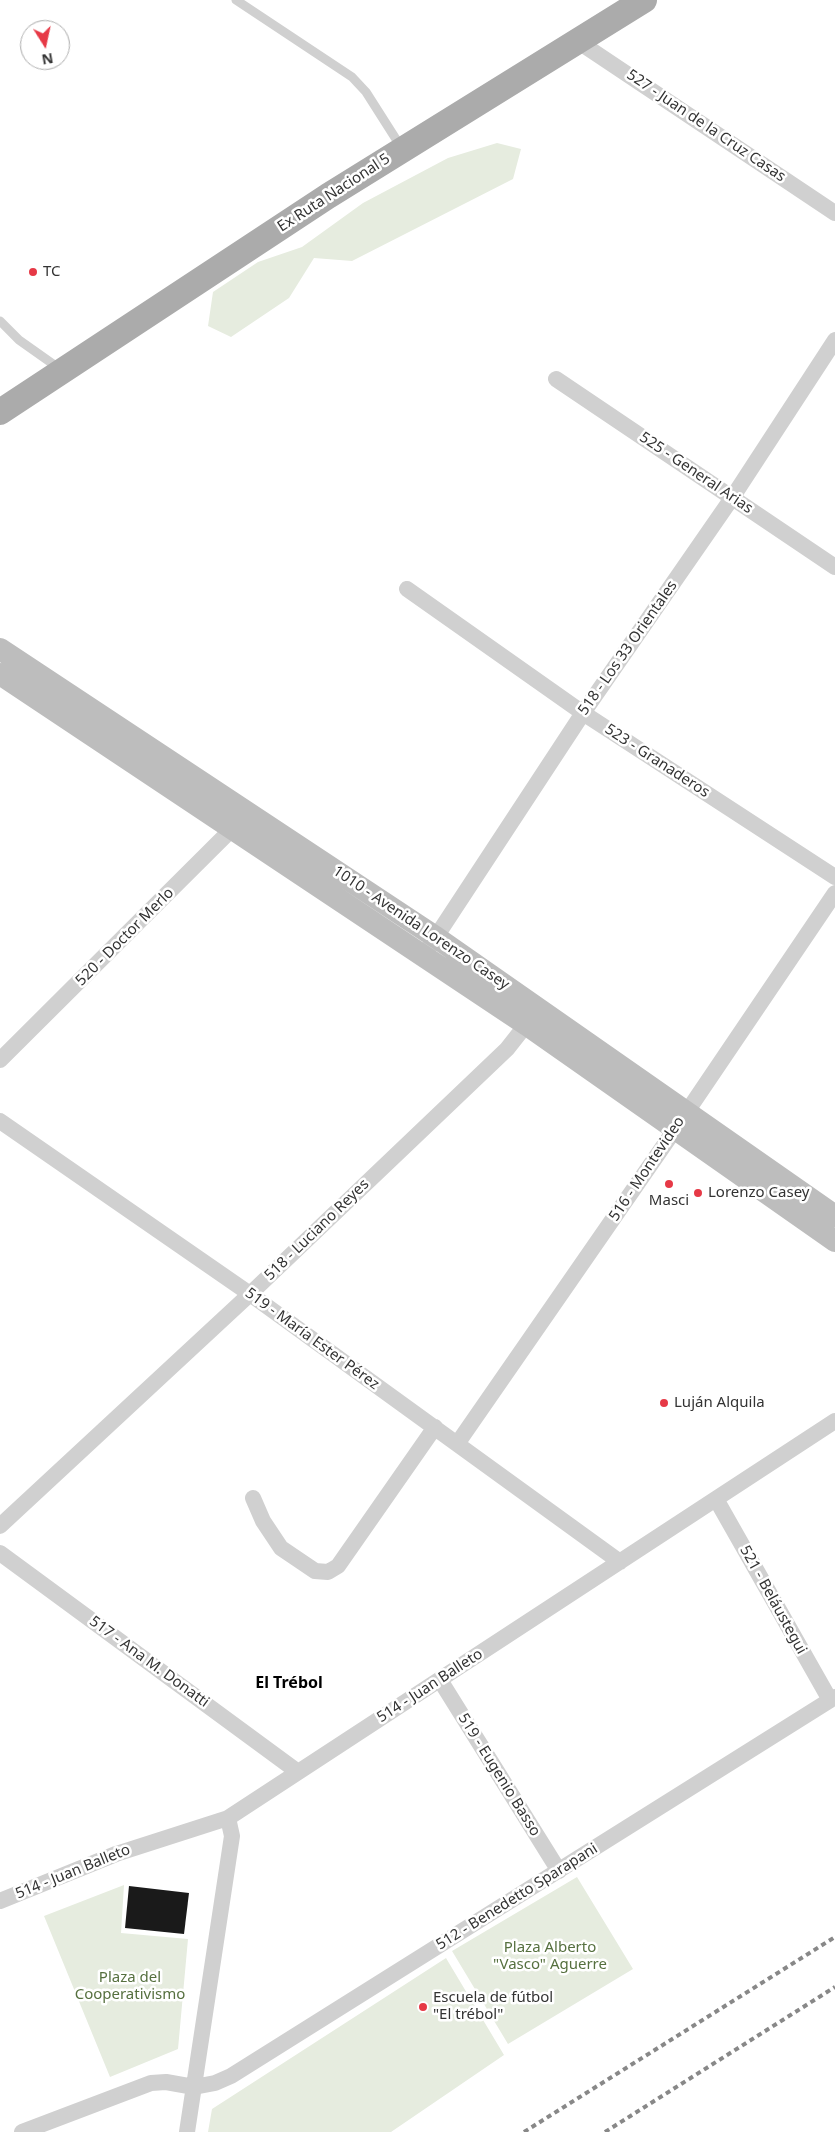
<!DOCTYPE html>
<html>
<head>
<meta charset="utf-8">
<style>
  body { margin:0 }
  #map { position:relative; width:835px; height:2132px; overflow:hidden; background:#fff; font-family:"Noto Sans",sans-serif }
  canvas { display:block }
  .north { position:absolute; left:20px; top:20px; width:50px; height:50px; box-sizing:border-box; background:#fff; border:1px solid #adadad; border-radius:50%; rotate:170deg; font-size:14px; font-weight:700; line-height:20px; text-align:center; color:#333 }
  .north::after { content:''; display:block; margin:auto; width:18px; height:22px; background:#e63946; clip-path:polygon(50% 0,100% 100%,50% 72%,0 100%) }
</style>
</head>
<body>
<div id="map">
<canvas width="835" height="2132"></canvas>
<div class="north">N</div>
</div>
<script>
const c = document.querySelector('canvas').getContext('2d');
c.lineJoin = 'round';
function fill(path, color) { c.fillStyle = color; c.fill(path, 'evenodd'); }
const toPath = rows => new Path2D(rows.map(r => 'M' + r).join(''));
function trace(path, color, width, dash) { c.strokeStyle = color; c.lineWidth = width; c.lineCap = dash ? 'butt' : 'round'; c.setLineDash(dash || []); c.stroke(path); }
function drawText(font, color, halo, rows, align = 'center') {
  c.font = font + ' "Noto Sans",sans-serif'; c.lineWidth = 5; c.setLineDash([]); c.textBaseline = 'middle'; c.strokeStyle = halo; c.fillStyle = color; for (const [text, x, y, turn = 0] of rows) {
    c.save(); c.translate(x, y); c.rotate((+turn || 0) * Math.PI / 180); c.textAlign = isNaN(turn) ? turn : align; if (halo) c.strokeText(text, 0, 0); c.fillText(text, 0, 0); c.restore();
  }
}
fill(toPath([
  [497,143,521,149,513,179,352,261,314,258,289,298,231,337,208,326,213,292,258,262,302,247,363,203,448,158],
  [577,1877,633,1969,508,2044,452,1951],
  [124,1885,121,1933,188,1939,178,2049,110,2077,44,1916],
  [446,1958,504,2055,391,2132,208,2132,212,2109]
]), '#e6ecdf');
fill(toPath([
  [129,1886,189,1893,184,1934,125,1928]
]), '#1a1a1a');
trace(toPath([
  [236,0,352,77,366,92,401,147],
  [0,321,19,340,60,369]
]), '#d0d0d0', 9);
trace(toPath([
  [576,40,835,213],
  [556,379,835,567],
  [407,589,583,713,835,877],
  [430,946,583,713,732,498,835,340],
  [0,1060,239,822],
  [0,1121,250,1294,620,1562],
  [457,1444,676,1128,835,893],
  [253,1498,263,1521,281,1548,315,1571,328,1572,338,1566,435,1427],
  [716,1499,830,1700],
  [0,1526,250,1294,507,1049,533,1016],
  [0,1553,298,1772],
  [440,1680,559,1871],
  [0,1901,116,1854,228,1818,835,1421],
  [22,2132,151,2083,166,2082,194,2087,215,2083,231,2076,835,1697],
  [187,2132,232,1836,228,1818]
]), '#d0d0d0', 16);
trace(toPath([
  [0,649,437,938,835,1216],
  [0,674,527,1025,835,1241]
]), '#bdbdbd', 22);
trace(toPath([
  [0,412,328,196,644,0]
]), '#ababab', 26);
trace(toPath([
  [524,2132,835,1937],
  [605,2132,835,1987]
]), '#888', 4, [5, 4]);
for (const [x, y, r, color] of [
  [33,272,5,"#e63946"],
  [669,1184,5,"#e63946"],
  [698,1193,5,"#e63946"],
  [664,1403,5,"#e63946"],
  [423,2007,5,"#e63946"]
]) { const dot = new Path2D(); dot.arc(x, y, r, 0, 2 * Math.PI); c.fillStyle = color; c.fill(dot); trace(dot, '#fff', 2); }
drawText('15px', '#333', '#fff', [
  ["527 - Juan de la Cruz Casas",706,126,34],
  ["Ex Ruta Nacional 5",334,193,-33],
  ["525 - General Arias",696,473,34],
  ["518 - Los 33 Orientales",628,648,-55],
  ["523 - Granaderos",657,761,33],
  ["1010 - Avenida Lorenzo Casey",421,928,34],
  ["520 - Doctor Merlo",125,937,-45],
  ["516 - Montevideo",647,1169,-56],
  ["518 - Luciano Reyes",317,1230,-44],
  ["519 - María Ester Pérez",312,1339,36],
  ["521 - Beláustegui",773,1600,61],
  ["517 - Ana M. Donatti",149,1662,36],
  ["514 - Juan Balleto",430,1686,-33],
  ["519 - Eugenio Basso",499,1775,58],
  ["514 - Juan Balleto",73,1872,-22],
  ["512 - Benedetto Sparapani",517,1897,-32]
]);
drawText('15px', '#333', '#fff', [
  ["TC",43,272],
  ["Lorenzo Casey",708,1193],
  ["Masci",669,1201,"center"],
  ["Luján Alquila",674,1403],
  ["Escuela de fútbol",433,1998],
  ["\"El trébol\"",433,2015]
], 'left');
drawText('15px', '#56703f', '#fff', [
  ["Plaza Alberto",550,1948],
  ["\"Vasco\" Aguerre",550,1965],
  ["Plaza del",130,1978],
  ["Cooperativismo",130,1995]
]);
drawText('bold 16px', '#000', '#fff', [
  ["El Trébol",289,1683]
]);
</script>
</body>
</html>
